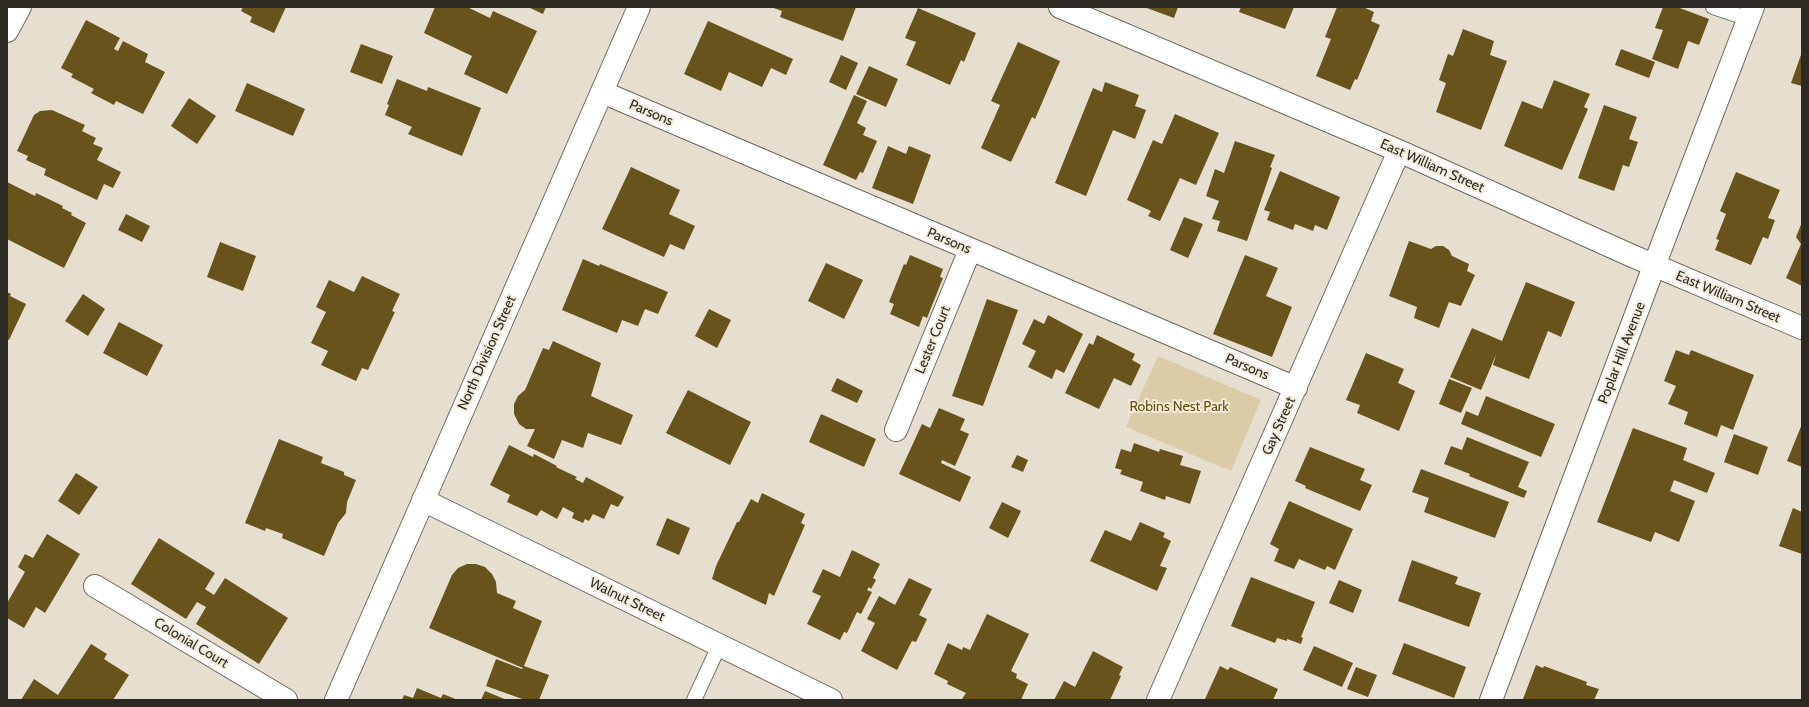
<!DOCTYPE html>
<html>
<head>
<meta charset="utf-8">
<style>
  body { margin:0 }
  #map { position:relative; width:1809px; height:707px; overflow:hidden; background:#e6dfcf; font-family:Cabin,sans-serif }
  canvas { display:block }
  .frame { position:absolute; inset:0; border:8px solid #2d2a24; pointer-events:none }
</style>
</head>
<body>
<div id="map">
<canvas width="1809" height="707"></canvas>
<div class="frame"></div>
</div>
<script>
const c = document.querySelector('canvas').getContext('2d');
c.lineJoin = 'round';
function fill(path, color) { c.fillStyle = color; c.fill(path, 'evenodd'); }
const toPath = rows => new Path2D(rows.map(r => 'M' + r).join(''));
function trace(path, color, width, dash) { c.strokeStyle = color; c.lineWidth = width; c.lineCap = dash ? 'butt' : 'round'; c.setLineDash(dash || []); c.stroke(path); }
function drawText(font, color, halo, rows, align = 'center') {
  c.font = font + ' Cabin,sans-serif'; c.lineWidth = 4; c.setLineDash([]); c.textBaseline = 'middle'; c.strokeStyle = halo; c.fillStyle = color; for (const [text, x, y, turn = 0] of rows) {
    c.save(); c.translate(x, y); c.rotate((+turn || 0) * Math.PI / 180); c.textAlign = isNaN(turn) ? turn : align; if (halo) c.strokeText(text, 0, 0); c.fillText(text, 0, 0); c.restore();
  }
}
fill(toPath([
  [1158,356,1261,400,1231,471,1126,427]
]), '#dccba7');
fill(toPath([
  [243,7,286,7,274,33,250,22,252,17,241,11],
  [435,7,467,7,490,18,493,11,537,31,507,94,464,74,472,56,424,33],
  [528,7,546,7,543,14],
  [771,7,856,7,843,41,780,17,782,11],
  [1144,7,1178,7,1174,18],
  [1241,7,1294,7,1285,29,1239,12],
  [1337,7,1363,7,1374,12,1371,21,1380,25,1357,80,1355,79,1350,90,1316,76,1331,39,1325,37],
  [1663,7,1677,7,1709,19,1699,45,1688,41,1678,69,1652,59,1663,30,1655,28],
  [918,8,976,33,964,62,961,60,950,85,906,65,916,42,905,38],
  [86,20,120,38,114,49,118,51,123,41,148,54,145,62,165,72,143,114,116,101,114,105,91,93,94,89,71,77,73,74,61,68],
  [708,21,793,59,786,75,771,68,762,87,729,72,721,91,684,74],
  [1463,29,1494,41,1490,55,1507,61,1481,130,1436,112,1446,83,1439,80,1448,54,1453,56],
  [1018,42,1060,61,1035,119,1032,117,1011,162,981,148,1000,105,991,101],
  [361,44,393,56,382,84,350,72],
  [1621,49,1655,62,1649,78,1615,65],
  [1802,52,1802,86,1791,83],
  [841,55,858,63,846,90,829,82],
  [869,66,898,79,886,107,856,94],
  [397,79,427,91,428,87,481,108,462,156,408,134,412,127,385,115,389,105,387,104],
  [1554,80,1590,94,1584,107,1588,109,1562,170,1504,146,1522,101,1542,109],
  [1105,82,1139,95,1135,106,1146,110,1135,139,1113,130,1086,196,1055,183,1093,88,1102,92],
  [247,83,305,109,293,136,235,111],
  [854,95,867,101,857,123,866,128,863,135,877,141,863,173,860,172,856,180,823,165],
  [189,98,216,116,197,144,171,126],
  [1604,105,1637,117,1629,139,1638,142,1629,167,1623,165,1614,191,1578,178],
  [52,110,85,125,82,131,96,138,93,144,103,148,97,160,121,172,113,188,104,184,97,200,44,175,46,169,26,160,28,156,17,151,34,115,40,111],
  [1175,114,1219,133,1196,185,1180,178,1160,221,1148,216,1151,211,1127,200,1153,140,1162,144],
  [1235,141,1275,155,1270,167,1272,168,1247,241,1217,231,1220,221,1212,219,1219,201,1206,196,1215,169,1224,173],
  [888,146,906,154,909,146,931,155,913,204,872,188],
  [631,167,680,190,669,214,695,226,684,250,670,244,664,257,602,229],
  [1280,171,1340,197,1327,230,1315,225,1313,231,1295,224,1293,230,1267,220,1270,212,1264,210],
  [1736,172,1780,190,1768,218,1775,220,1768,239,1763,237,1751,265,1715,250,1719,240,1716,239,1726,214,1720,211],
  [7,182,35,196,36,193,63,206,62,208,72,213,71,215,86,223,64,268,7,239],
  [126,214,150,226,142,242,118,230],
  [1184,217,1203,224,1188,258,1170,250],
  [1802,222,1802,286,1786,278,1801,244,1796,237],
  [1409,241,1431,249,1436,246,1443,246,1449,250,1452,256,1469,264,1467,271,1475,275,1461,306,1449,302,1439,328,1414,318,1417,307,1389,296],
  [220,242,256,256,243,291,207,277],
  [910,255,943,269,940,277,943,278,927,318,923,316,919,327,890,314,894,304,889,302,904,264,906,265],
  [1245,255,1278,268,1266,296,1292,307,1272,357,1213,334],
  [583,259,599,266,600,264,668,292,658,314,645,309,638,326,622,320,617,333,562,310],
  [826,263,863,280,844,319,808,301],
  [362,276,400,294,392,311,395,312,368,370,362,368,356,381,321,365,328,351,311,343,326,312,316,307,329,280,354,292],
  [1526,282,1575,302,1561,337,1548,331,1529,379,1493,365,1496,355,1481,390,1450,377,1472,328,1502,341],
  [7,292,11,294,10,296,26,304,9,340,7,339],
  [83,294,105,309,88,336,65,321],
  [987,299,1018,310,983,406,952,396],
  [709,309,731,320,717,348,695,336],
  [1048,315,1083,334,1064,373,1056,369,1052,379,1028,367,1036,351,1022,344,1034,319,1044,324],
  [119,322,163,345,147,376,103,353],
  [1097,335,1135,354,1132,360,1141,365,1131,386,1114,378,1099,409,1065,393,1089,343,1093,345],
  [553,341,601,363,591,396,633,415,621,445,588,433,583,448,562,440,554,459,527,446,535,429,526,429,519,424,514,414,514,404,518,396,525,390,543,348,549,350],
  [1676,350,1689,355,1691,350,1754,375,1733,430,1721,425,1717,437,1684,424,1688,412,1668,404,1676,386,1664,381],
  [1366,353,1404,369,1398,383,1415,391,1399,431,1357,413,1360,405,1346,400],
  [837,378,863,391,857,403,831,391],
  [1449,379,1472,388,1461,413,1439,404],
  [688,390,751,422,730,465,666,433],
  [1486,396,1555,424,1541,457,1461,424,1466,411,1478,416],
  [939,408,965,419,960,430,969,434,955,466,942,460,941,463,971,477,960,502,899,474,922,424,930,428],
  [821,414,876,439,864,467,809,442],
  [1802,424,1802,467,1787,461],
  [1633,428,1687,448,1683,460,1715,473,1707,493,1674,480,1670,491,1695,501,1679,542,1655,532,1651,542,1597,522],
  [1734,434,1768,447,1758,475,1724,462],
  [1467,437,1529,462,1518,487,1527,491,1524,498,1469,476,1470,474,1444,464,1451,446,1462,450],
  [279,439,323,457,321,463,344,472,344,475,356,480,347,502,346,513,338,523,324,556,282,538,283,534,266,528,265,531,245,523],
  [1134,443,1159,452,1160,449,1183,456,1180,465,1201,471,1190,504,1166,496,1165,500,1140,491,1143,482,1120,474,1122,470,1115,468,1121,449,1131,452],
  [509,445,533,457,534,454,557,466,556,467,577,477,575,479,583,483,586,477,624,497,618,507,611,504,604,519,593,514,589,521,585,519,583,523,572,518,574,513,563,507,557,519,541,510,537,516,507,502,510,495,490,485],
  [1310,447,1365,469,1360,480,1372,485,1360,511,1305,488,1306,486,1295,481],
  [1017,455,1028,460,1023,472,1011,467],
  [1421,469,1509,502,1495,538,1424,512,1429,498,1412,492],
  [76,473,98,487,79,515,58,501],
  [762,493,805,514,801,523,805,525,774,596,769,593,766,605,712,579,716,566,737,522,739,522,751,499,758,503],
  [1289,501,1353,529,1335,570,1327,566,1325,570,1299,559,1294,569,1274,561,1279,549,1270,544],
  [1002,502,1021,511,1008,538,989,528],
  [1793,508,1802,512,1802,554,1779,546],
  [667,518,690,528,679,555,656,545],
  [1140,522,1165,533,1163,537,1171,541,1160,566,1167,568,1157,591,1090,561,1105,530,1131,541],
  [47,534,80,554,45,613,36,607,24,628,7,618,7,603,25,572,18,567,25,554,33,558],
  [159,538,215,573,205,589,214,595,225,578,288,618,259,664,196,624,206,607,197,602,186,619,131,584],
  [852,550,880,564,873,578,876,580,871,589,869,587,867,590,872,592,861,614,857,612,847,633,844,632,840,640,807,624,821,596,812,592,823,569,840,577],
  [1412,560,1458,577,1455,584,1481,593,1469,627,1398,601],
  [467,564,476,564,485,567,492,574,496,582,497,593,516,601,513,608,542,621,524,666,549,675,539,700,525,700,486,686,496,659,522,669,523,668,429,628,452,575,458,568],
  [1251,577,1315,602,1301,637,1303,638,1301,644,1287,639,1287,641,1277,638,1275,643,1231,626],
  [909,578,932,589,919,615,927,619,916,642,912,641,897,670,861,651,875,623,867,619,879,596,895,605],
  [1339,580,1362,590,1353,613,1329,603],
  [987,614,1029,634,1011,671,1017,674,1016,678,1028,684,1021,700,963,700,962,699,966,693,947,684,948,681,934,674,948,643,962,650,963,647,970,650],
  [1404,643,1466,667,1454,698,1392,674],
  [91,644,107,654,104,659,129,675,113,700,21,700,34,679,58,695],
  [1314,646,1353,663,1342,687,1303,670],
  [1093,651,1123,667,1119,675,1121,676,1110,700,1054,700,1064,681,1075,687],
  [1536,665,1543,668,1544,666,1587,682,1586,685,1599,689,1594,700,1523,699],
  [1220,666,1228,670,1230,667,1278,689,1273,700,1205,699],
  [1356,667,1377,675,1368,697,1347,689],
  [417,688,441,698,443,694,458,700,402,700,404,695,413,698],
  [485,691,507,700,481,700]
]), '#69531d');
const lane = toPath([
  [1713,7,1749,19],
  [694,700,719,646]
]);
const street = toPath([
  [1060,7,1399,151,1630,255,1802,328],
  [7,31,20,7],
  [602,92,1296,388],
  [896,430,970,250],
  [423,500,831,700],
  [95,586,286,700],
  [1158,700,1399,151],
  [1491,700,1665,237,1753,7]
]);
const secondary = toPath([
  [336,700,639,7]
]);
trace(lane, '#6f695b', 16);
trace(street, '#6f695b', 24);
trace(secondary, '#6f695b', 24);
trace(lane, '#fff', 14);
trace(street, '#fff', 22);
trace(secondary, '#fff', 22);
drawText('14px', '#2d2a24', '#f4ecdc', [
  ["Parsons",651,113,23],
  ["East William Street",1432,166,24],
  ["Parsons",949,241,23],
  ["East William Street",1728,297,23],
  ["Lester Court",933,340,-68],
  ["North Division Street",487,353,-66],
  ["Poplar Hill Avenue",1622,353,-69],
  ["Parsons",1247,367,23],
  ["Gay Street",1279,426,-66],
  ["Walnut Street",627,600,26],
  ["Colonial Court",191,643,31]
]);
drawText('14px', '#68500c', '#f4ecdc', [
  ["Robins Nest Park",1179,407]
]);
</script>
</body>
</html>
